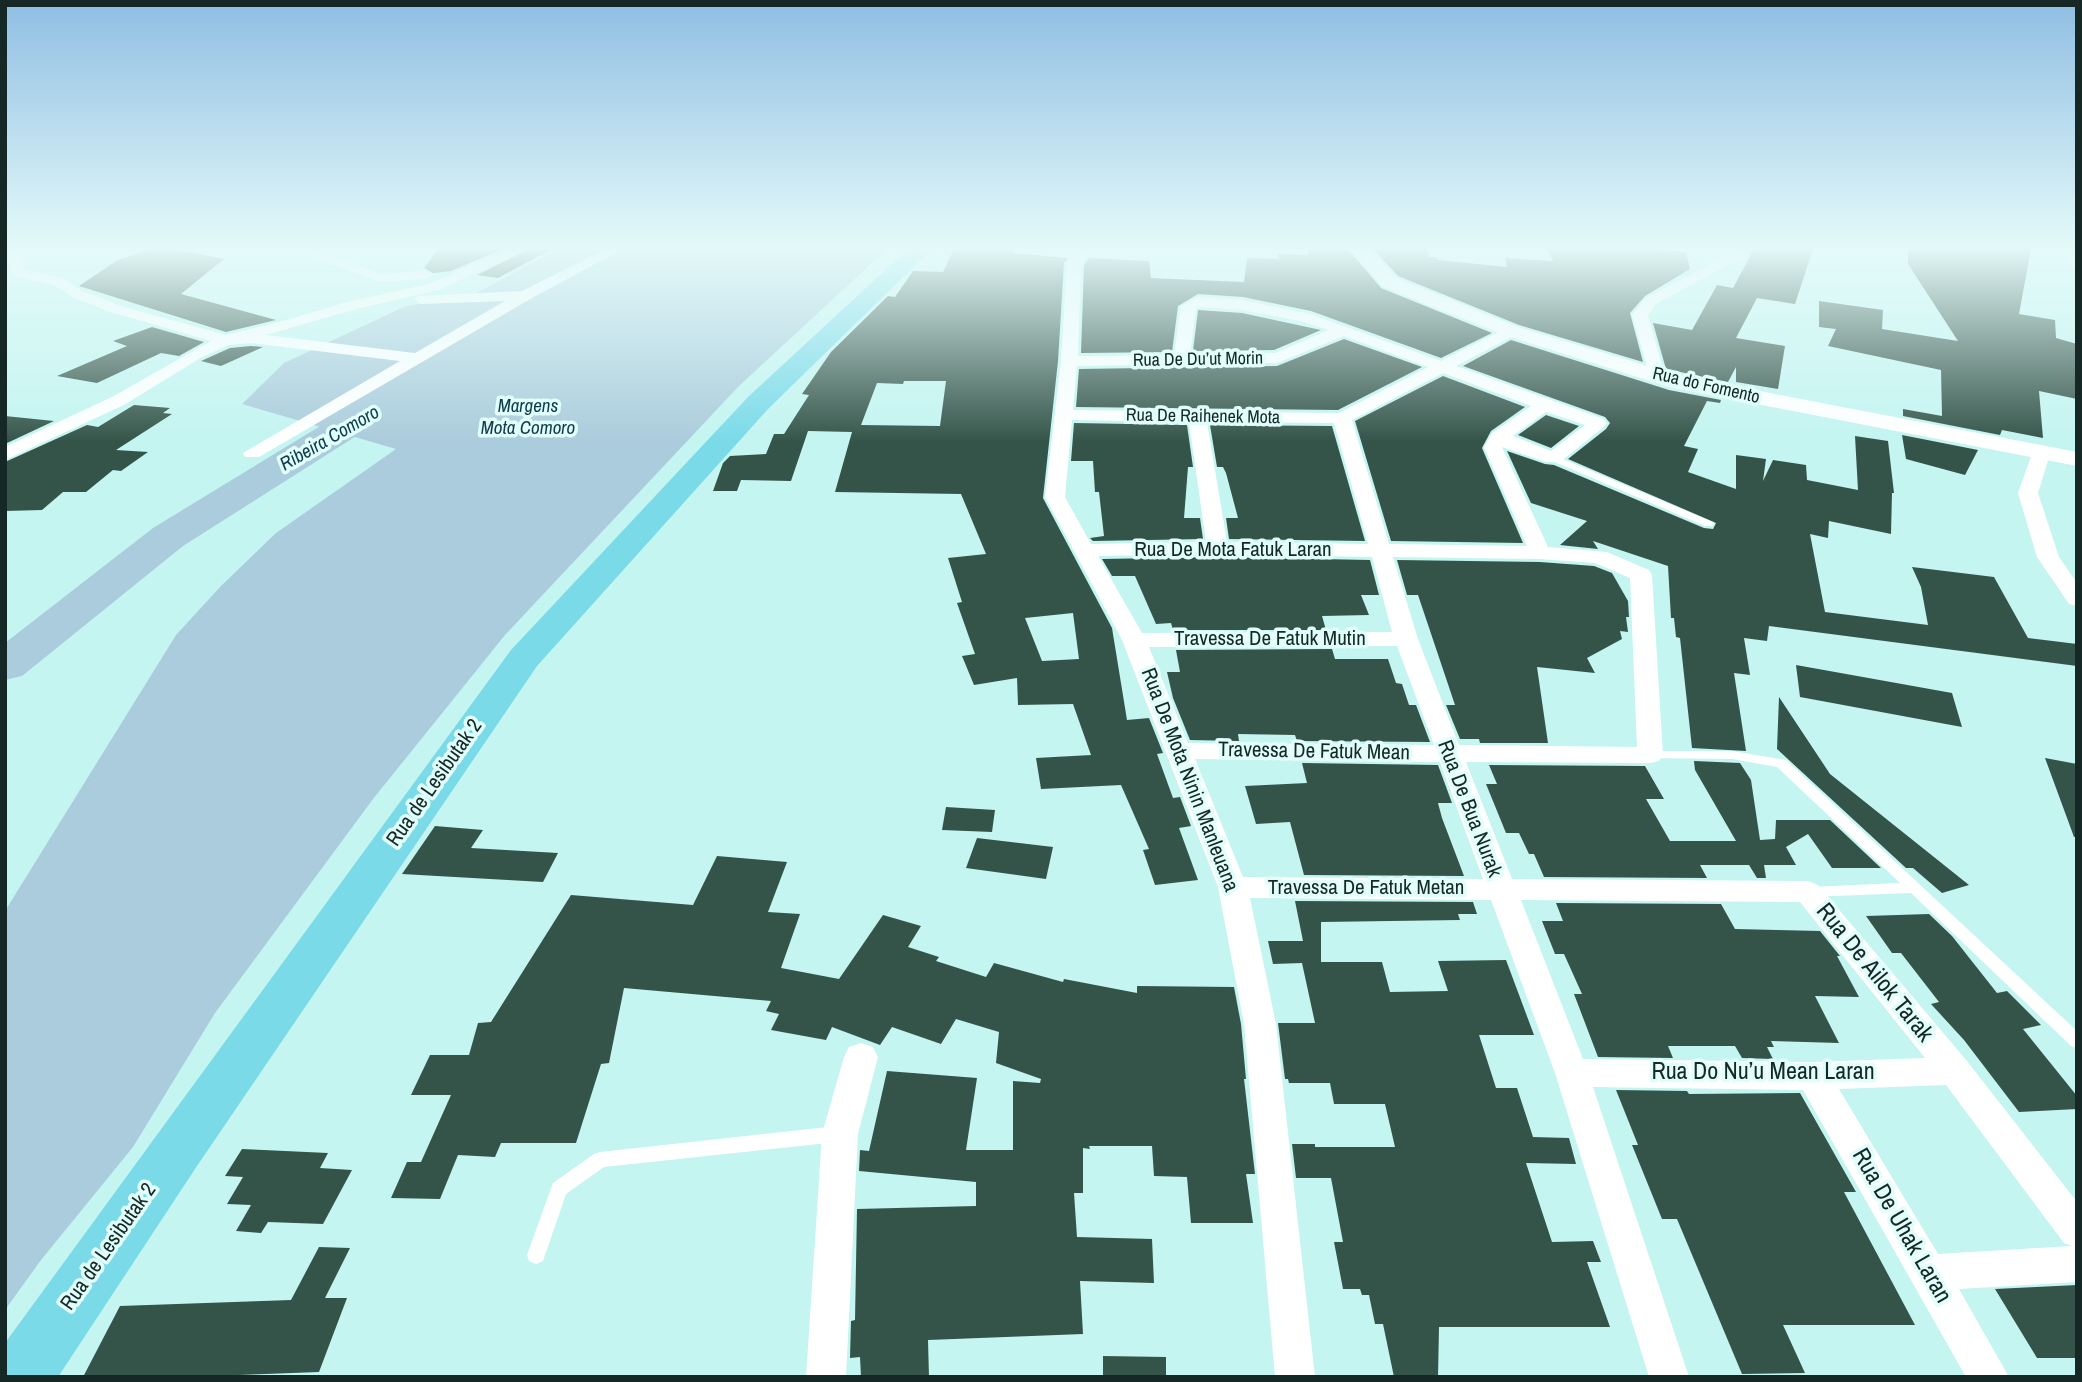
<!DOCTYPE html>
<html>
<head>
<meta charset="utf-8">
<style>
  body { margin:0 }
  #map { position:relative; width:2082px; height:1382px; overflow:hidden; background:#c4f5f1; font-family:"Archivo Narrow",sans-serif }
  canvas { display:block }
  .frame { position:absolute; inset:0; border:7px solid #152826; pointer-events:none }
</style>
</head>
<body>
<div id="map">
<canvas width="2082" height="1382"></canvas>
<div class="frame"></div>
</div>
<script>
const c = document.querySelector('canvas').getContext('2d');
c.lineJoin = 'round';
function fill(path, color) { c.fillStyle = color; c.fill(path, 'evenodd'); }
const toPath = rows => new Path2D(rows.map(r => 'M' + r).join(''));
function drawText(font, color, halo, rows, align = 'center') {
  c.font = font + ' "Archivo Narrow",sans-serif'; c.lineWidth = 7; c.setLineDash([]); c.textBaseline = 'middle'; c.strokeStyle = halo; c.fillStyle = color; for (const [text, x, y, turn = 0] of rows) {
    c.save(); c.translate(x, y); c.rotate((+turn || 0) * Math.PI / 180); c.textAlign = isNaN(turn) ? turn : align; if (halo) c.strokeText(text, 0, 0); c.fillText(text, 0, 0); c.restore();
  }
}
fill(toPath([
  [558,249,887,249,738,387,505,635,373,799,215,1013,133,1147,41,1260,5,1310,5,911,176,635,221,586,276,533,396,449,242,404,284,363,406,306,469,297]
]), '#abccdc');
fill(toPath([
  [398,390,410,394,416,401,410,408,361,433,183,546,22,676,5,680,5,643,153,528,335,417,398,390]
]), '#abccdc');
fill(toPath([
  [150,249,174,249,224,259,181,294,276,320,226,332,79,286,116,261],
  [438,249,503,249,451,271,433,273,424,268],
  [529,249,552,249,498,278,477,275],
  [954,249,1014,249,1013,253,1068,258,1064,263,1058,361,1043,498,1112,628,1127,720,1149,718,1163,753,1157,754,1173,798,1180,797,1191,826,1179,828,1198,880,1155,885,1143,850,1149,849,1121,785,1041,789,1036,758,1091,755,1073,704,1018,705,1017,678,974,685,962,656,975,654,957,603,962,602,948,558,986,554,961,494,835,492,852,432,808,431,791,481,741,480,737,491,713,491,723,463,730,456,766,454,774,434,784,434,809,395,802,394,831,352,888,296,895,297,913,271,943,272],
  [904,381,946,381,940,426,861,425,877,383,903,384],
  [1073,613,1079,659,1042,661,1025,618],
  [1307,249,1348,249,1381,288,1492,333,1441,358,1311,311,1243,297,1198,294,1178,306,1172,352,1081,353,1084,265,1089,258,1149,261,1151,278,1244,282,1247,258,1279,259,1278,254,1308,255],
  [1373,249,1426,249,1430,257,1436,257,1438,260,1507,267,1505,258,1553,261,1548,249,1653,249,1686,252,1690,269,1645,296,1630,313,1643,362,1519,325,1398,276],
  [1754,249,1813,249,1795,304,1757,298,1736,338,1785,346,1778,389,1736,382,1736,367,1728,382,1666,369,1653,323,1692,330,1717,285,1733,288],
  [1908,249,2031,249,2019,314,2055,320,2056,338,2077,344,2077,399,2039,391,2043,438,2002,430,2000,435,1903,416,1903,409,1942,416,1941,370,1828,346,1836,329,1819,327,1819,301,1883,310,1882,329,1958,341,1908,264],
  [1198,310,1242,313,1321,330,1274,350,1193,351],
  [152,327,204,342,179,356,161,353,97,383,57,376,127,346,113,341],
  [1344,339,1422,367,1338,410,1076,407,1079,369,1277,366],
  [1511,340,1669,390,1721,400,1720,403,1707,401,1684,446,1698,449,1688,472,1736,489,1736,455,1766,459,1763,481,1773,460,1806,465,1807,480,1858,490,1855,436,1888,441,1894,493,1892,493,1891,534,1829,521,1828,538,1810,534,1825,612,1928,625,1921,587,1912,567,1994,577,2028,638,2077,644,2077,666,1769,626,1767,641,1744,638,1750,675,1734,673,1746,751,1692,748,1680,638,1676,637,1674,618,1671,618,1668,566,1593,541,1598,549,1560,545,1587,521,1531,503,1507,451,1545,464,1554,465,1704,528,1713,529,1716,523,1568,459,1606,429,1610,423,1605,417,1463,366],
  [251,346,263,347,221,366,201,361,230,348],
  [1443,376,1525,407,1491,431,1482,448,1523,543,1391,541,1355,421],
  [134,405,170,408,163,413,172,414,116,450,148,452,121,471,113,470,86,492,63,492,42,510,5,511,5,462,87,425,98,427],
  [1546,415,1579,426,1551,448,1518,435],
  [5,416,54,421,5,444],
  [1074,423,1187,425,1193,467,1188,467,1184,518,1200,518,1203,539,1093,541,1090,538,1104,536,1099,492,1095,492,1093,461,1071,461],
  [1210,425,1332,426,1365,541,1229,539,1226,518,1238,518,1226,473,1223,467,1217,467],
  [1902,435,1978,450,1965,475,1906,459],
  [1217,557,1370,560,1379,595,1361,595,1369,615,1322,616,1326,630,1173,630,1171,623,1156,624,1135,576,1112,576,1102,559],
  [1397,560,1540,562,1594,566,1612,573,1628,601,1629,617,1626,617,1628,632,1620,631,1622,639,1587,658,1595,673,1537,667,1548,743,1480,743,1479,739,1460,739,1446,705,1455,705,1418,595,1407,595],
  [1332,649,1335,659,1388,659,1396,683,1402,684,1409,705,1416,705,1430,742,1297,741,1295,735,1238,734,1239,741,1190,740,1173,698,1167,672,1180,672,1176,650],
  [1796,665,1952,693,1962,727,1800,697],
  [1779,697,1830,774,1969,885,1942,893,1913,868,1906,868,1777,749],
  [2045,758,2077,764,2077,837,2074,837],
  [1694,761,1740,763,1751,780,1760,840,1775,839,1776,820,1830,820,1881,868,1832,868,1808,834,1786,847,1796,865,1764,865,1766,878,1757,878,1749,865,1700,865,1707,878,1544,877,1534,854,1529,854,1519,833,1506,833,1486,784,1497,784,1489,765,1645,766,1664,799,1646,799,1670,841,1736,841,1695,770],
  [1302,763,1438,765,1452,803,1438,803,1442,818,1464,876,1304,875,1290,822,1256,824,1245,786,1307,783],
  [946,807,995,810,992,832,942,830],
  [435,826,483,830,471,848,558,853,543,882,402,874],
  [977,838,1053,847,1046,879,966,868],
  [717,856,787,862,768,912,800,914,781,968,839,979,883,915,921,926,908,947,939,957,936,961,986,977,994,963,1063,982,1064,979,1137,993,1137,986,1234,987,1241,1024,1246,1079,1244,1079,1255,1174,1246,1174,1253,1223,1191,1223,1187,1177,1154,1176,1152,1146,1089,1146,1090,1149,1083,1148,1083,1193,1074,1193,1077,1237,1152,1239,1154,1283,1080,1281,1083,1334,928,1340,929,1377,861,1377,860,1357,850,1358,851,1321,855,1320,857,1209,976,1206,976,1182,859,1171,860,1150,869,1151,887,1071,977,1078,966,1150,1013,1150,1013,1081,1040,1083,1041,1079,996,1063,999,1032,956,1019,941,1044,892,1027,880,1045,832,1027,826,1040,771,1030,779,1014,766,1011,771,1001,624,988,609,1063,601,1064,576,1143,501,1143,495,1157,458,1155,440,1199,391,1198,407,1162,421,1162,451,1095,411,1095,430,1055,469,1055,478,1023,491,1022,571,895,693,905],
  [1295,901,1473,902,1477,914,1458,914,1460,920,1321,922,1321,962,1382,962,1390,992,1448,991,1438,961,1506,960,1534,1035,1479,1035,1496,1088,1517,1088,1533,1137,1569,1138,1576,1164,1526,1163,1552,1242,1593,1241,1601,1262,1587,1262,1610,1327,1439,1327,1438,1377,1394,1377,1383,1324,1375,1324,1369,1295,1362,1295,1360,1289,1343,1289,1334,1242,1343,1242,1331,1178,1296,1178,1292,1144,1315,1144,1315,1147,1395,1147,1385,1104,1334,1104,1330,1083,1289,1083,1288,1079,1285,1079,1278,1023,1315,1023,1302,963,1273,964,1268,941,1303,941],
  [1556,903,1721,904,1735,929,1820,931,1840,956,1837,956,1859,997,1815,996,1839,1043,1771,1041,1774,1047,1767,1047,1773,1059,1742,1058,1735,1046,1668,1046,1673,1058,1598,1057,1574,994,1582,994,1564,954,1555,954,1542,921,1563,921],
  [1929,914,1952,936,1997,993,2007,991,2041,1025,2023,1029,2077,1096,2077,1109,2019,1112,1964,1040,1931,1004,1939,1002,1901,953,1892,953,1866,916],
  [1616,1090,1687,1091,1689,1094,1800,1093,1856,1192,1844,1192,1915,1325,1783,1325,1805,1373,1742,1374,1677,1219,1662,1219,1632,1145,1638,1145],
  [242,1149,328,1153,320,1168,352,1170,323,1224,268,1222,261,1233,236,1231,251,1205,227,1204,243,1177,225,1176],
  [319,1247,350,1248,325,1298,347,1298,319,1372,186,1377,83,1377,120,1306,291,1300],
  [2077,1285,2077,1358,2037,1358,1995,1289],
  [1103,1356,1166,1357,1166,1377,1103,1377]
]), '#345449');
fill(toPath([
  [1553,455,1713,522,1714,524,1713,526,1705,526,1550,460,1550,456,1553,455],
  [1650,751,1732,751,1786,760,2077,1031,2077,1048,2071,1046,1911,893,1808,897,1803,896,1801,892,1803,888,1808,887,1900,883,1777,767,1732,759,1645,758,1643,755,1645,752,1650,751],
  [837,1126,843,1129,846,1134,843,1139,837,1142,604,1167,566,1194,543,1261,536,1264,529,1261,527,1255,553,1183,594,1154,600,1152,837,1126]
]), '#fff');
fill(toPath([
  [10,249,24,249,21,256,25,270,63,278,84,292,124,307,226,335,287,320,347,302,429,284,509,249,527,249,439,290,356,309,266,335,415,353,505,301,423,304,418,302,415,299,418,296,522,291,606,249,623,249,532,298,259,457,245,457,243,453,400,361,251,343,229,345,202,357,124,405,5,460,5,447,112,397,211,341,114,313,74,298,54,285,13,276,7,256,10,249],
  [293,249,313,249,381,274,425,271,432,275,425,279,380,282,293,249],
  [1079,249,1093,249,1081,264,1078,356,1174,355,1181,306,1198,297,1242,300,1310,314,1441,361,1511,326,1519,331,1517,334,1456,366,1604,419,1607,423,1604,427,1560,462,1546,462,1502,447,1548,547,1607,552,1649,570,1652,575,1663,755,1659,761,1650,763,1466,762,1512,879,1808,881,1818,885,1967,1061,2077,1202,2077,1282,1959,1289,2009,1377,1966,1377,1803,1090,1593,1087,1689,1377,1649,1377,1555,1073,1491,900,1250,898,1276,1024,1315,1377,1275,1377,1244,1024,1218,887,1122,640,1045,497,1061,361,1067,263,1079,249],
  [1200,307,1242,310,1301,321,1329,330,1275,353,1190,354,1196,308,1200,307],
  [1344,336,1428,367,1339,413,1073,410,1077,366,1277,363,1344,336],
  [1443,373,1531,406,1492,433,1484,447,1527,546,1389,544,1352,420,1443,373],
  [1546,412,1585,425,1551,451,1513,436,1546,412],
  [1072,420,1189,422,1206,542,1091,544,1065,497,1072,420],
  [1207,422,1334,423,1368,544,1227,542,1207,422],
  [1217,554,1372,557,1392,632,1142,633,1098,556,1217,554],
  [1393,557,1540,559,1595,563,1630,578,1637,747,1459,745,1418,639,1393,557],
  [1397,646,1434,745,1188,743,1149,647,1397,646],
  [1195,759,1440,762,1483,879,1243,877,1195,759],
  [1521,900,1800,902,1925,1058,1813,1062,1583,1059,1521,900],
  [1946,1085,2064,1243,2072,1246,1938,1254,1839,1089,1946,1085],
  [1739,249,1744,250,1744,256,1656,304,1648,315,1665,376,1657,381,1651,380,1632,315,1646,298,1739,249],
  [2064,249,2077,249,2077,268,2070,264,2064,249],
  [2042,445,2051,451,2038,493,2059,557,2077,583,2077,606,2069,604,2037,557,2018,493,2033,451,2042,445],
  [861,1043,873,1047,878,1057,858,1134,846,1377,806,1377,822,1134,844,1057,849,1047,861,1043]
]), '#fff');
fill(toPath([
  [1351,249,1370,249,1396,278,1518,327,1681,376,2077,452,2077,466,1669,387,1504,335,1382,286,1351,249]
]), '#fff');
fill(toPath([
  [908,249,932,249,768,409,537,666,197,1166,58,1377,5,1377,5,1343,511,650,748,397,908,249]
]), '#7adae8');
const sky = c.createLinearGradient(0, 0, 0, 442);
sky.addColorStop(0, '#8fbee3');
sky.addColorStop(0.56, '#e4faf9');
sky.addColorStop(1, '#e4faf900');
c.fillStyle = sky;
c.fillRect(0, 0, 2082, 442);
drawText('18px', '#152826', '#e1fefb', [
  ["Rua De Du’ut Morin",1198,360,-1],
  ["Rua do Fomento",1706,386,13],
  ["Rua De Raihenek Mota",1203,417,1]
]);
drawText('italic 19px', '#0e3c4e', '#e1fefb', [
  ["Margens",528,407],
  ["Mota Comoro",528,429],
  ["Ribeira Comoro",330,439,-30]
]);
drawText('21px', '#152826', '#e1fefb', [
  ["Rua De Mota Fatuk Laran",1233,550],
  ["Travessa De Fatuk Mutin",1270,639],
  ["Travessa De Fatuk Mean",1314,752,1],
  ["Rua De Mota Ninin Manleuana",1189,780,69],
  ["Rua de Lesibutak 2",435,783,-55],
  ["Rua De Bua Nurak",1469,809,69],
  ["Travessa De Fatuk Metan",1366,888],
  ["Rua de Lesibutak 2",109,1247,-55]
]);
drawText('24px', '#152826', '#e1fefb', [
  ["Rua De Ailok Tarak",1874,973,51],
  ["Rua Do Nu’u Mean Laran",1763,1073],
  ["Rua De Uhak Laran",1901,1226,60]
]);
</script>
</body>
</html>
